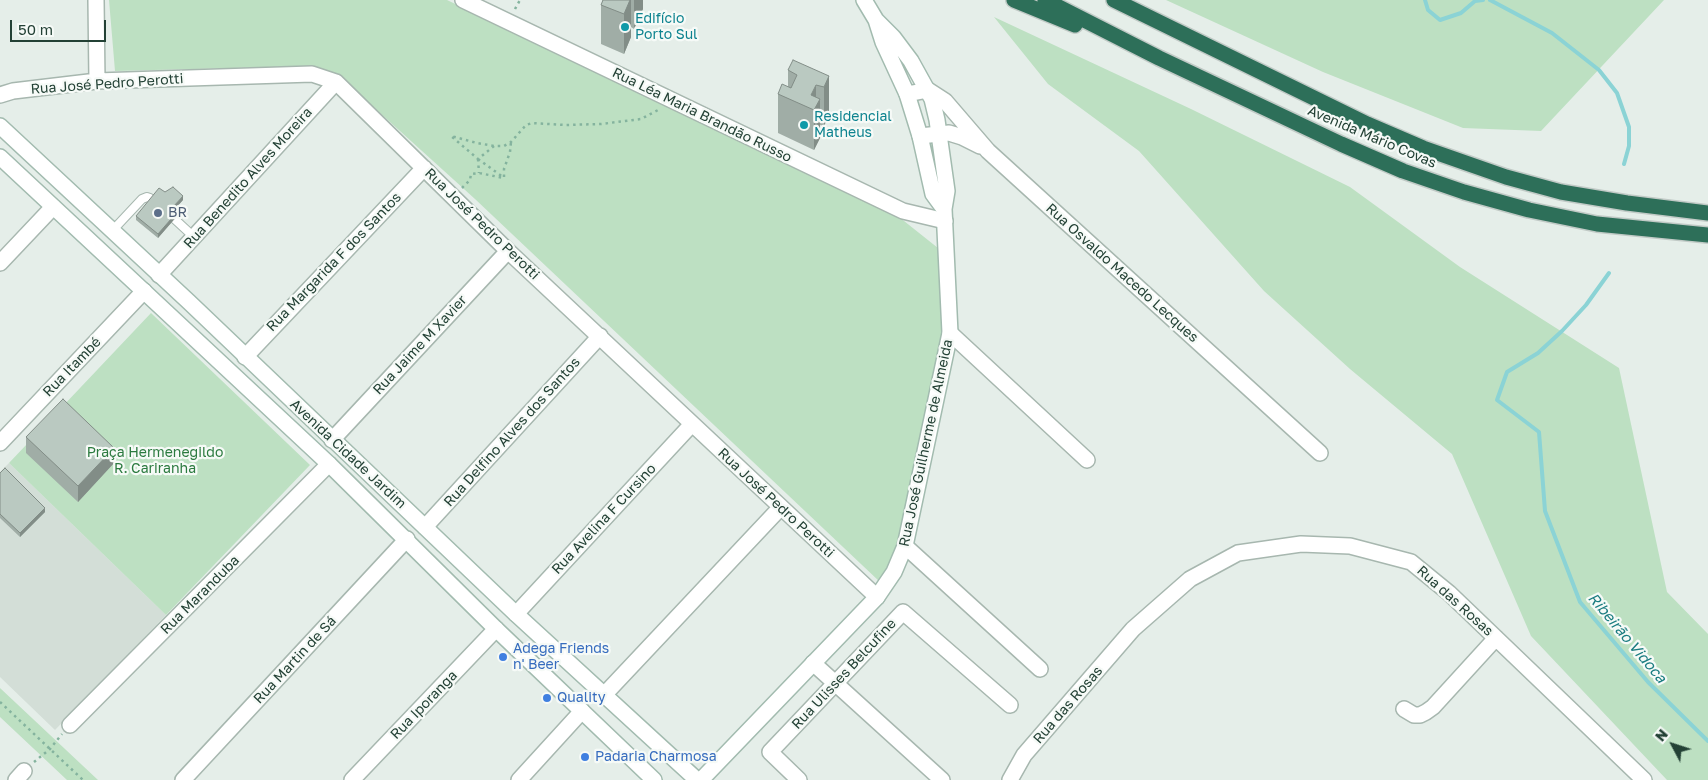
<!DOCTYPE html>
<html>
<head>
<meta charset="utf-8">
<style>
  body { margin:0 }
  #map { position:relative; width:1708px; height:780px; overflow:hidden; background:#e5eee9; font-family:"Golos Text",sans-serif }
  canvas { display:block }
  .north { position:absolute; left:1648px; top:720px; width:50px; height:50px; -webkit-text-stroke:4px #f6faf7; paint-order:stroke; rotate:310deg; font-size:14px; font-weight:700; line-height:20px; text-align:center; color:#234135 }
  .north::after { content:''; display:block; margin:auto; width:18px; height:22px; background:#234135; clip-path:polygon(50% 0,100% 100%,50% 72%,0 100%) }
  .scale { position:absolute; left:10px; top:20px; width:96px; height:22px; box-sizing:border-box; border:2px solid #234135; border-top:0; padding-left:6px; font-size:15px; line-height:18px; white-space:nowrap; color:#234135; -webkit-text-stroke:4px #f6faf7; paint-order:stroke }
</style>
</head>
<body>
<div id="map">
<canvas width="1708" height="780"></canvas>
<div class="north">N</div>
<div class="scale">50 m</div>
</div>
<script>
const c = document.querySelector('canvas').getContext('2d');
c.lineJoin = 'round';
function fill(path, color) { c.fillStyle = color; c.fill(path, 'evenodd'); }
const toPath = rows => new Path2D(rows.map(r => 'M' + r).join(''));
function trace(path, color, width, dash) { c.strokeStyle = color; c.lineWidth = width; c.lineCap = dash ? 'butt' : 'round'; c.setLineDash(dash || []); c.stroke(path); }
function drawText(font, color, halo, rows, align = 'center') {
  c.font = font + ' "Golos Text",sans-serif'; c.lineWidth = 4.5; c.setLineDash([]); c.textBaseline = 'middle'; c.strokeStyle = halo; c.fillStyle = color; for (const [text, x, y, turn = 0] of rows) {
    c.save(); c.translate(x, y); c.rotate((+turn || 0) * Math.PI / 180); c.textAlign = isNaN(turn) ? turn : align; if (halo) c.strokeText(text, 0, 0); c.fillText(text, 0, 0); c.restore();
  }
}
fill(toPath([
  [9,463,166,615,55,730,0,677,0,472]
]), '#d3ded7');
fill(toPath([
  [109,0,447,0,899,217,943,252,944,331,899,541,880,582,475,199,337,74,311,66,115,71],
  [1166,0,1664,0,1541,131,1463,128,1323,72],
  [994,17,1191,109,1350,187,1460,267,1619,368,1667,592,1708,634,1708,780,1667,780,1531,636,1452,454,1350,369,1264,291,1139,151,1048,84],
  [151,313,310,465,166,615,9,463],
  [0,688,98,780,67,780,0,717]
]), '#bde0c2');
trace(toPath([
  [1425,0,1428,10,1440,20,1461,13,1475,1,1483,0],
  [1490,0,1552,33,1599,70,1617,93,1629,127,1629,146,1624,164],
  [1609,273,1586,305,1562,331,1538,353,1507,372,1497,400,1539,432,1545,511,1580,602,1648,682,1708,741]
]), '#8bd3d5', 4);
const lane = toPath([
  [168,213,194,237],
  [112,231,142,199,147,197,150,198,157,204]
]);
const street = toPath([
  [96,0,97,81],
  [463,0,903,211,945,221],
  [907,94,928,90,945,101,988,151,1320,453],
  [0,95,13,91,97,81,312,74,336,82,508,251,877,597],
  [920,136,949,133,962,137,980,146],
  [0,263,53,207],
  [159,275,336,82],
  [950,333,1087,460],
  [245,357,424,168],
  [332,440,508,251],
  [0,443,144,291],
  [425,527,600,336],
  [905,546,1040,669],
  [516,614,692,424],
  [813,663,942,780],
  [604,695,781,507],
  [1404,709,1414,715,1420,715,1426,712,1433,707,1496,638],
  [70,725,329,464],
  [16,780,24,771],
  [183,780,407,539],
  [352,780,496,629],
  [519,780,582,711],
  [799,780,770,752,903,612,1010,705],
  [1010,780,1024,755,1133,629,1190,579,1238,553,1301,544,1350,546,1411,562,1449,593,1644,780]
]);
const secondary = toPath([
  [864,0,876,20,883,42,907,94,920,136,933,194,944,209],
  [0,126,189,302,516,614,697,780],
  [0,157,329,464,496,629,654,780],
  [701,780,877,597,894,572,905,546,950,333,944,209,947,191,937,120,932,99,911,61,893,37,876,20]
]);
const highway = toPath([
  [1014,0,1075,25],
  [1045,0,1159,58,1341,144,1403,171,1464,192,1529,210,1597,224,1708,235],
  [1114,0,1367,124,1423,148,1506,177,1561,192,1627,203,1708,213]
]);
trace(lane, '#a7b7af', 10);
trace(street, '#a7b7af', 18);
trace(secondary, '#a2bbaf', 18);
trace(highway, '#c1cac6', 18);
trace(toPath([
  [515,9,520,0],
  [494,146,478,159,451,136,477,143,494,146,504,146,511,142,526,125,532,123,565,125,601,124,641,119,660,109],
  [478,159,503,177],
  [478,159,479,173],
  [462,188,470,180,471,174,479,173,504,178,504,169,510,152,511,142],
  [0,702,83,780],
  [34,762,50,749,62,734]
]), '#84b39e', 2.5, [2.5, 4]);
trace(lane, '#fff', 8);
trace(street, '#fff', 15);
trace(secondary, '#fff', 15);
trace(highway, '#2d6f59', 15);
fill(toPath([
  [603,0,643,0,643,9,634,29,631,27,631,37,624,54,601,44,601,5],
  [788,70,829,76,829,115,824,126,820,125,820,138,814,150,778,133,778,94,788,86],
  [183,200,175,209,178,215,158,238,136,220,136,216],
  [26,437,114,463,78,502,26,453],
  [0,473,45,512,20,537,0,518]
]), '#a0ada6');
fill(toPath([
  [627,0,631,0,631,37,624,54,624,14],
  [634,0,643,0,643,9,634,29],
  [829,76,829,115,824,126,824,87],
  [816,85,816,106,820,99,820,138,814,150,814,110,811,95],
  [183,196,183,200,173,211,173,207],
  [178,211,178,215,158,238,158,234],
  [114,448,114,463,78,502,78,486],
  [45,508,45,512,20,537,20,533]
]), '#828d87');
const building = toPath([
  [603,0,630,0,624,14,601,5,603,0],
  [793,60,829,76,824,87,816,85,811,95,820,99,814,110,778,94,782,84,791,88,797,75,788,70,793,60],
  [173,187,183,196,173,207,178,211,158,234,136,216,159,188,165,192,173,187],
  [63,399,114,448,78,486,26,437,63,399],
  [5,468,45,508,20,533,0,514,0,473,5,468]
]);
fill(building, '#bac9c1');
trace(building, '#828d87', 1);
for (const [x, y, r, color] of [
  [625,27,5,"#0f9aa8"],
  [804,125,5,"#0f9aa8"],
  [158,213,5,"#5c6f8a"],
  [503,657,5,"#3f7fe0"],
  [547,698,5,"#3f7fe0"],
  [585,757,5,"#3f7fe0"]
]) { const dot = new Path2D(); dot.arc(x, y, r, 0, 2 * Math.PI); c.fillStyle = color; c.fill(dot); trace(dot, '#f6faf7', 2); }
drawText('14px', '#0d838f', '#f6faf7', [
  ["Edifício",635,19],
  ["Porto Sul",635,35],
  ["Residencial",814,117],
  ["Matheus",814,133]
], 'left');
drawText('14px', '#234135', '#f6faf7', [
  ["Rua José Pedro Perotti",107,84,-4],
  ["Rua Léa Maria Brandão Russo",702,115,26],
  ["Avenida Mário Covas",1372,137,23],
  ["Rua Benedito Alves Moreira",248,178,-48],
  ["Rua José Pedro Perotti",482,224,44],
  ["Rua Margarida F dos Santos",334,262,-46],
  ["Rua Osvaldo Macedo Lecques",1122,273,42],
  ["Rua Jaime M Xavier",420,345,-47],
  ["Rua Itambé",72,367,-46],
  ["Rua Delfino Alves dos Santos",512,432,-48],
  ["Rua José Guilherme de Almeida",926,443,-78],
  ["Avenida Cidade Jardim",348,454,43],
  ["Rua José Pedro Perotti",776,503,43],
  ["Rua Avelina F Cursino",604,519,-47],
  ["Rua Maranduba",200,595,-45],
  ["Rua das Rosas",1455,601,42],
  ["Rua Martin de Sá",295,660,-47],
  ["Rua Ulisses Belcufine",844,674,-47],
  ["Rua Iporanga",424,705,-46],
  ["Rua das Rosas",1068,705,-49]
]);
drawText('14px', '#4e5e75', '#f6faf7', [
  ["BR",168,213]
], 'left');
drawText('14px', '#2b7a3f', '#f6faf7', [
  ["Praça Hermenegildo",155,453],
  ["R. Cariranha",155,469]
]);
drawText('14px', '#366cbe', '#f6faf7', [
  ["Adega Friends",513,649],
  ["n' Beer",513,665],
  ["Quality",557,698],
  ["Padaria Charmosa",595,757]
], 'left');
drawText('italic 15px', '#1a7c80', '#f6faf7', [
  ["Ribeirão Vidoca",1627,638,50]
]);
</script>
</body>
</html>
